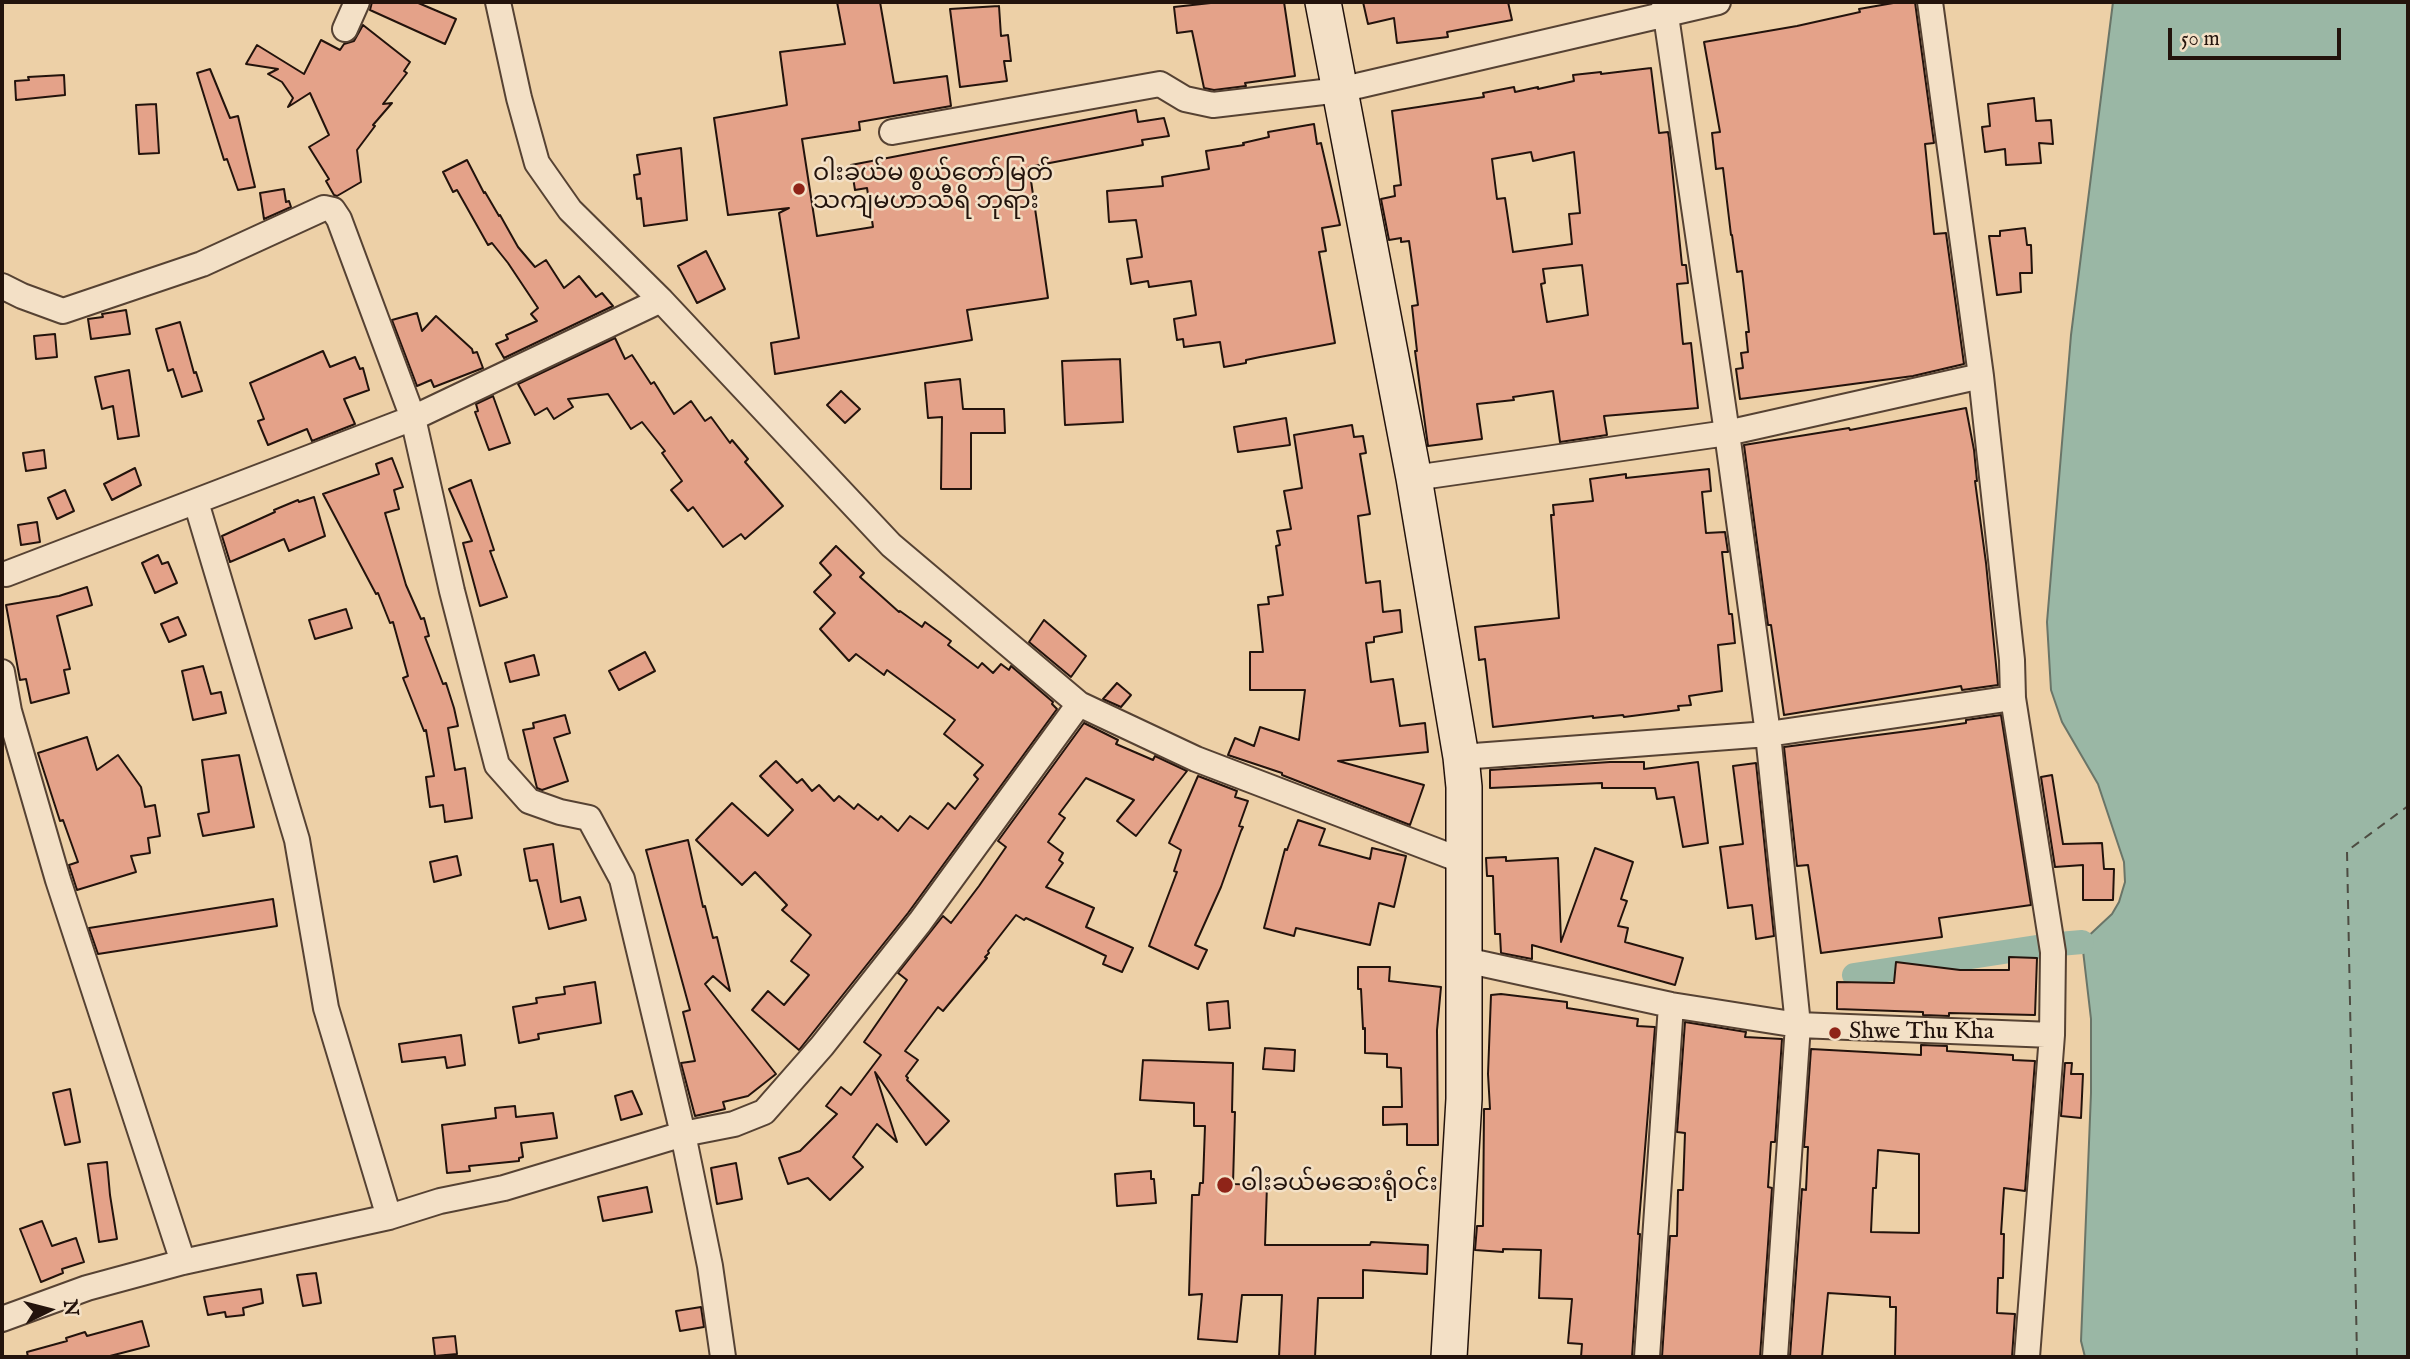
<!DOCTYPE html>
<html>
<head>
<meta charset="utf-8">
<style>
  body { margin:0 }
  #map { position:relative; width:2410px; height:1359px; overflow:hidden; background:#edd0a7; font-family:"IM FELL English",serif }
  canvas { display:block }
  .frame { position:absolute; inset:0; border:4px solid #23130c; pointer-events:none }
  .north { position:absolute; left:14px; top:1275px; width:70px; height:70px; -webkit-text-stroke:5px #f3e0c6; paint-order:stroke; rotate:84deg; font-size:19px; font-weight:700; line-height:28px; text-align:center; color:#23130c }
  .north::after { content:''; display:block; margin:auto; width:24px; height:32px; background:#23130c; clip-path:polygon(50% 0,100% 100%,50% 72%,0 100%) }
  .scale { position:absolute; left:2168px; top:28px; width:173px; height:32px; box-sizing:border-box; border:4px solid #23130c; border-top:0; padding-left:9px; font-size:21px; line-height:24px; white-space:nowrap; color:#23130c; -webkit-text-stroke:5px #f3e0c6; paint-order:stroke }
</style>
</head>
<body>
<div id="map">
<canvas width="2410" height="1359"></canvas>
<div class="frame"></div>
<div class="north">N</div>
<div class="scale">50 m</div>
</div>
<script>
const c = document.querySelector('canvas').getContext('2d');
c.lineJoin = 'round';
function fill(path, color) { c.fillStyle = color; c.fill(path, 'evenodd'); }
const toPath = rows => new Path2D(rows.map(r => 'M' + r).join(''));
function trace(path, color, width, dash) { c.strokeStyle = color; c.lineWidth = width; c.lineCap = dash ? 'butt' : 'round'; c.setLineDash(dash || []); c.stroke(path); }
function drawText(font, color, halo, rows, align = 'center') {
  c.font = font + ' "IM FELL English","Noto Sans Myanmar",serif'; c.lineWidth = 5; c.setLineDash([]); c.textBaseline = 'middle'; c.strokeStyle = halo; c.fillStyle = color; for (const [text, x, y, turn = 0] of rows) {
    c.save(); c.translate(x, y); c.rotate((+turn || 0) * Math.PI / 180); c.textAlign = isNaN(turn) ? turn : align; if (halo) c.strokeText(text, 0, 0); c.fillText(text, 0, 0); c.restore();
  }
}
const water = toPath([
  [2113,2,2408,2,2408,1357,2085,1357,2081,1341,2091,1093,2091,1019,2082,942,2112,914,2119,902,2125,882,2124,862,2098,784,2062,722,2051,690,2047,622,2071,335,2113,2]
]);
fill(water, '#9ab7a5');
trace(water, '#6a7568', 2);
trace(toPath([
  [2059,944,2082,942],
  [1854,975,2043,946]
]), '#9ab7a5', 24);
trace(toPath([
  [2357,1357,2347,851,2408,806]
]), '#4d4c42', 2, [9, 7]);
const building = toPath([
  [372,2,416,2,456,19,445,44,370,10,372,2],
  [837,2,880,2,894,83,947,76,951,106,859,122,860,130,802,139,817,236,873,227,867,188,855,190,851,165,1136,110,1138,122,1164,118,1169,136,1142,140,1143,145,1029,167,1048,298,967,310,972,340,775,374,771,343,799,338,779,213,789,208,728,215,714,118,787,105,780,52,845,44,837,2],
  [1220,2,1284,2,1295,76,1245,83,1246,86,1214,90,1204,88,1192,31,1177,33,1174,7,1220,2],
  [1363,2,1508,2,1512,20,1447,32,1448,37,1397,43,1394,18,1368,24,1363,2],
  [1899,2,1915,2,1934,143,1925,144,1934,234,1946,233,1964,364,1913,376,1740,399,1736,369,1743,368,1741,353,1748,352,1746,332,1749,332,1742,271,1737,272,1732,235,1731,235,1723,168,1716,169,1712,133,1720,132,1704,42,1797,26,1860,12,1859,9,1899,2],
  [999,6,1001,36,1008,35,1011,61,1004,61,1007,81,960,87,950,9,999,6],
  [363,25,410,62,404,71,407,73,383,104,392,103,373,125,375,126,357,150,361,182,337,196,334,195,326,181,329,179,309,147,329,135,310,93,288,107,293,98,282,82,268,74,278,69,246,64,257,45,304,74,321,40,340,50,344,44,354,41,363,25],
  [1651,68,1659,133,1668,132,1669,138,1682,265,1686,265,1688,283,1677,284,1683,344,1691,343,1698,408,1604,416,1607,435,1560,442,1553,391,1513,397,1514,400,1477,404,1482,439,1428,446,1415,351,1417,351,1412,306,1418,305,1409,241,1401,242,1401,238,1389,240,1381,199,1395,196,1394,186,1401,185,1392,111,1484,97,1483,93,1514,87,1515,92,1538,87,1538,89,1574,81,1573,75,1601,72,1601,74,1651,68],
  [1531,152,1533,161,1574,152,1580,213,1569,214,1572,244,1513,252,1505,198,1497,199,1492,159,1531,152],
  [1582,265,1588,315,1547,322,1541,284,1545,283,1543,269,1582,265],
  [210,69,230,118,238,116,255,187,238,190,227,159,224,160,197,73,210,69],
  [64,75,65,95,16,100,15,81,29,80,28,77,64,75],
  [2034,98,2036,121,2051,120,2053,144,2039,143,2041,163,2006,165,2005,149,1985,152,1982,127,1990,126,1988,104,2034,98],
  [156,104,159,153,139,154,136,105,156,104],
  [1314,124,1317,144,1321,143,1340,225,1322,228,1326,251,1319,252,1335,343,1260,357,1246,360,1246,363,1224,367,1220,342,1184,347,1183,339,1177,340,1174,319,1196,315,1191,281,1149,287,1148,281,1131,284,1127,259,1142,257,1136,220,1109,222,1107,191,1163,186,1162,177,1209,169,1206,151,1244,145,1243,143,1269,137,1268,132,1314,124],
  [681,148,687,220,644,226,641,198,637,199,634,175,640,174,637,155,681,148],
  [467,160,484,193,485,192,499,216,500,215,518,247,535,267,546,260,564,288,579,276,596,297,602,293,613,306,504,358,496,344,508,339,506,335,537,321,531,314,538,308,508,263,492,243,488,245,457,190,453,192,443,172,467,160],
  [284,189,286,202,289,201,291,207,264,219,260,193,284,189],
  [2025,228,2027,245,2031,245,2032,273,2020,273,2021,292,1997,295,1989,236,2000,236,2000,231,2025,228],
  [706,251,725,289,697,303,678,266,706,251],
  [126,310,130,334,91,339,88,319,103,317,102,314,126,310],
  [417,313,422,331,436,316,472,349,473,353,477,352,483,368,434,387,431,380,417,386,392,320,417,313],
  [180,322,194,373,196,372,202,391,182,397,173,369,168,371,156,329,180,322],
  [55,334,57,357,36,359,34,336,55,334],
  [615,338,625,359,632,355,651,384,654,382,674,414,691,401,705,421,711,417,730,443,732,440,748,459,745,462,783,506,745,539,741,534,723,547,693,507,688,511,671,490,682,481,662,453,665,451,642,422,631,429,608,394,568,399,573,407,554,419,547,408,535,415,518,384,615,338],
  [323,351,330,367,355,357,360,369,363,368,369,390,344,399,355,424,312,441,307,429,268,445,258,421,264,419,250,383,323,351],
  [1120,359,1123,422,1065,425,1062,361,1120,359],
  [129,370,139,436,118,439,113,406,102,409,95,377,129,370],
  [960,379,963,409,1004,409,1005,433,971,433,971,489,941,489,942,417,928,418,925,383,960,379],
  [841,391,860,409,845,423,827,405,841,391],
  [493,396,510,443,489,450,475,412,478,411,476,404,493,396],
  [1966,408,1974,450,1977,481,1975,481,1986,563,1998,685,1962,690,1961,686,1784,715,1771,625,1768,625,1744,445,1849,428,1850,430,1966,408],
  [1286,418,1290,445,1238,452,1234,427,1286,418],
  [1352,425,1354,437,1363,436,1366,453,1360,454,1370,514,1358,516,1366,583,1380,581,1383,612,1400,610,1402,632,1374,637,1374,642,1366,643,1371,682,1393,679,1400,726,1425,723,1428,752,1338,761,1424,785,1410,825,1282,775,1282,773,1228,755,1235,738,1254,746,1260,727,1299,740,1305,690,1250,690,1250,652,1263,652,1258,605,1269,604,1268,597,1283,595,1276,546,1280,545,1277,531,1291,529,1284,491,1302,488,1294,435,1352,425],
  [44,450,46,468,26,471,23,453,44,450],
  [392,458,403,487,394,490,399,509,385,513,406,585,421,619,424,618,429,636,425,637,443,684,446,683,454,708,458,726,448,728,455,770,465,768,472,818,445,822,443,805,430,807,426,777,434,776,426,730,424,731,403,678,408,676,393,622,390,623,378,593,376,594,323,494,379,474,376,464,392,458],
  [135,468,141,485,112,500,104,484,135,468],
  [1709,469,1711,491,1702,492,1706,533,1725,532,1728,552,1722,552,1729,614,1732,614,1735,643,1718,645,1722,691,1689,696,1691,705,1678,706,1679,710,1624,717,1623,715,1593,718,1593,716,1493,727,1485,659,1479,660,1475,627,1559,618,1551,515,1554,515,1553,505,1593,501,1590,479,1626,474,1626,478,1709,469],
  [471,480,494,550,490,551,507,597,480,606,463,543,472,541,449,489,471,480],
  [65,490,74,511,57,519,48,498,65,490],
  [314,497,325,536,289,551,284,539,230,562,222,536,275,512,274,510,298,500,299,502,314,497],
  [37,522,40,542,21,545,18,525,37,522],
  [836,546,864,573,860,577,899,612,900,611,922,627,925,622,951,641,948,645,978,668,982,663,993,673,1001,664,1009,670,1011,666,1053,702,1052,704,1057,709,908,913,799,1050,752,1010,768,991,784,1005,809,975,791,961,811,935,782,910,787,905,755,872,742,885,696,840,732,803,768,836,793,810,760,776,776,761,797,783,802,779,812,791,819,785,834,801,839,796,854,809,858,804,878,820,881,816,898,831,910,816,928,829,948,803,955,809,978,779,974,775,983,765,944,734,955,720,887,670,884,675,856,654,849,661,820,629,835,613,814,592,831,575,820,563,836,546],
  [158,555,162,564,168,562,177,583,155,593,142,563,158,555],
  [87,587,92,605,57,616,70,669,64,670,69,693,31,703,26,679,20,680,6,605,59,596,87,587],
  [346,609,352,628,315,639,309,620,346,609],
  [178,617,186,635,169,642,161,624,178,617],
  [1044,620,1086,656,1071,677,1029,642,1044,620],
  [645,652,655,671,619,690,609,671,645,652],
  [534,655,539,675,510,682,505,663,534,655],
  [203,666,211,694,221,692,226,713,193,720,182,671,203,666],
  [1117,683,1131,695,1121,707,1103,699,1117,683],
  [565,715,570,733,554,738,568,781,542,790,537,788,523,730,534,728,533,723,565,715],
  [2001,715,2031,905,1939,918,1942,937,1821,953,1808,865,1797,866,1784,747,1932,728,1966,723,1966,720,2001,715],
  [1084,723,1118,740,1116,744,1153,760,1155,756,1187,771,1136,836,1117,821,1134,800,1086,778,1059,814,1065,818,1048,842,1063,853,1059,860,1063,863,1046,887,1094,908,1086,927,1133,948,1122,972,1103,964,1106,956,1026,918,1024,920,1016,915,988,951,989,953,985,957,987,958,943,1011,938,1007,905,1051,918,1060,906,1076,908,1078,907,1080,949,1121,926,1145,875,1072,897,1142,877,1124,853,1157,863,1167,830,1200,808,1178,788,1184,779,1158,800,1151,837,1114,826,1106,841,1087,851,1095,881,1055,864,1042,907,980,898,973,943,916,951,923,979,886,1006,847,998,841,1084,723],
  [87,737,97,770,118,755,141,787,145,807,155,805,160,836,148,838,150,853,131,856,136,872,77,890,69,865,78,862,63,820,60,821,38,753,87,737],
  [239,755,254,827,203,836,198,814,209,812,202,760,239,755],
  [1610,762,1644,762,1644,769,1698,762,1708,843,1683,847,1674,797,1657,799,1655,788,1602,788,1602,783,1490,788,1490,770,1610,762],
  [1756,763,1774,936,1756,939,1752,905,1728,908,1720,847,1743,844,1733,766,1756,763],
  [2052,775,2063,844,2102,843,2104,869,2114,869,2113,900,2083,900,2083,865,2055,867,2041,777,2052,775],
  [1198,776,1237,791,1235,797,1248,801,1239,826,1243,827,1241,831,1221,887,1195,945,1207,950,1198,969,1149,946,1177,872,1174,871,1181,850,1169,843,1198,776],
  [1298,820,1325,829,1319,845,1370,859,1372,848,1406,856,1394,907,1379,903,1370,945,1296,928,1294,936,1264,928,1285,849,1287,850,1298,820],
  [688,840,703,907,705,906,713,938,717,937,730,991,713,976,705,984,776,1074,748,1096,723,1102,725,1109,695,1116,681,1063,695,1061,683,1012,690,1010,646,850,688,840],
  [553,844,561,902,580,897,586,920,549,929,537,880,530,881,524,849,553,844],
  [1595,848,1633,862,1621,899,1627,901,1618,926,1628,928,1625,942,1683,958,1675,985,1532,945,1532,959,1501,953,1500,934,1495,934,1493,876,1487,876,1486,858,1506,857,1506,861,1558,858,1561,942,1595,848],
  [457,856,461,875,434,882,430,862,457,856],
  [273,899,277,926,98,954,89,928,273,899],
  [2009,957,2037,958,2035,1015,1949,1013,1949,1016,1923,1015,1923,1012,1837,1009,1837,982,1894,983,1896,962,1960,970,2009,970,2009,957],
  [1358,967,1390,967,1389,981,1441,987,1437,1030,1438,1145,1407,1145,1407,1124,1383,1125,1383,1107,1402,1107,1401,1068,1387,1067,1387,1054,1365,1053,1365,1028,1363,1029,1361,989,1358,989,1358,967],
  [595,982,601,1023,538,1034,539,1039,519,1043,513,1007,537,1003,536,998,565,994,564,987,595,982],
  [1501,994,1567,1002,1567,1008,1638,1019,1637,1026,1655,1027,1638,1234,1640,1234,1632,1357,1581,1357,1582,1344,1568,1343,1572,1299,1539,1298,1541,1250,1503,1249,1503,1252,1475,1250,1477,1226,1483,1226,1484,1109,1490,1109,1488,1074,1491,995,1501,994],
  [1228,1001,1230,1028,1209,1030,1207,1003,1228,1001],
  [1685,1022,1746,1032,1745,1037,1782,1039,1775,1142,1771,1142,1768,1187,1772,1188,1760,1357,1662,1357,1670,1236,1677,1236,1678,1190,1683,1190,1685,1133,1677,1132,1685,1022],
  [461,1035,465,1065,447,1068,445,1057,402,1062,399,1044,461,1035],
  [1921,1045,1947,1046,1947,1051,2013,1055,2013,1060,2035,1061,2025,1191,2004,1188,2001,1234,2004,1234,2003,1278,1998,1278,1997,1313,2015,1314,2012,1357,1895,1357,1896,1307,1890,1307,1890,1297,1828,1293,1822,1357,1790,1357,1802,1189,1806,1190,1808,1147,1804,1147,1811,1049,1921,1055,1921,1045],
  [1878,1150,1919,1154,1919,1233,1871,1232,1873,1188,1876,1188,1878,1150],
  [1265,1048,1295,1050,1294,1071,1263,1069,1265,1048],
  [1143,1060,1233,1063,1232,1112,1235,1112,1233,1184,1267,1185,1265,1245,1370,1245,1371,1242,1428,1245,1427,1274,1363,1270,1363,1298,1318,1298,1315,1357,1279,1357,1282,1295,1242,1295,1237,1342,1198,1339,1202,1294,1189,1295,1192,1195,1199,1195,1200,1183,1203,1183,1205,1126,1194,1126,1194,1103,1140,1100,1143,1060],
  [2065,1063,2072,1063,2071,1074,2083,1074,2081,1118,2061,1116,2065,1063],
  [70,1089,80,1142,65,1145,53,1093,70,1089],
  [632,1091,642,1114,621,1120,615,1096,632,1091],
  [515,1106,516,1117,553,1113,557,1138,521,1143,523,1157,519,1158,519,1161,469,1166,470,1171,447,1173,442,1125,496,1118,495,1108,515,1106],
  [107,1162,110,1195,117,1239,99,1242,88,1164,107,1162],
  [736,1163,742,1199,717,1204,711,1168,736,1163],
  [1151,1171,1151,1179,1154,1179,1156,1203,1117,1206,1115,1174,1151,1171],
  [647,1187,652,1212,603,1221,598,1197,647,1187],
  [42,1221,52,1246,76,1238,84,1262,62,1269,63,1273,41,1282,20,1229,42,1221],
  [316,1273,321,1303,303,1306,297,1275,316,1273],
  [261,1289,263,1303,243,1308,244,1315,226,1317,225,1312,208,1315,204,1297,261,1289],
  [701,1307,704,1327,680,1331,676,1311,701,1307],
  [142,1321,149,1346,106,1357,28,1357,27,1352,67,1341,66,1338,85,1332,87,1336,142,1321],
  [455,1336,457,1354,435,1356,433,1338,455,1336]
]);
fill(building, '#e4a289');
trace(building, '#23130c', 2);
const street = toPath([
  [498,2,519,98,537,163,570,210,661,300,891,545,1079,704,1196,759,1463,861],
  [1664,2,1727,433,1768,734,1798,1025,1775,1357],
  [1930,2,1981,376,2012,660,2013,698,2053,952,2052,1035,2027,1357],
  [345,29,357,2],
  [892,132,1160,84,1185,99,1213,105,1340,90,1718,2],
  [2,286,22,296,63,311,202,264,324,208,333,210,339,219,413,418,452,591,497,765,529,801,560,812,589,818,622,879,683,1134,710,1266,723,1357],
  [1414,478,1727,433,1981,376],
  [196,502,297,840,326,1008,389,1217],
  [6,574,413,418,661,300],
  [2,672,9,711,58,880,183,1262],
  [1461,757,1768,734,2013,698],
  [1465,960,1671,1005,1798,1025,2052,1035],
  [2,1319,87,1288,183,1262,389,1217,440,1201,504,1188,683,1134,734,1124,764,1112,822,1046,920,922,1079,704],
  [1647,1357,1671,1005]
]);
const secondary = toPath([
  [1323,2,1414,478,1461,757,1464,787,1464,1099,1449,1357]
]);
trace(street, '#564233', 28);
trace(secondary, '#23130c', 38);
trace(street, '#f3e0c6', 24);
trace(secondary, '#f3e0c6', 35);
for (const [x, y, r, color] of [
  [799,189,7,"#8f2418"],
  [1835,1033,7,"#8f2418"],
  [1225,1185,9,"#8f2418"]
]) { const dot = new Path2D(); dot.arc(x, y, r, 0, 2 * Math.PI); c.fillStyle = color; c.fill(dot); trace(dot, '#f3e0c6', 2.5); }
drawText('24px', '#23130c', '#f3e0c6', [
  ["ဝါးခယ်မ စွယ်တော်မြတ်",813,175],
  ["သကျမဟာသီရိ ဘုရား",813,203],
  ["Shwe Thu Kha",1849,1033],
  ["ဝါးခယ်မဆေးရုံဝင်း",1241,1185]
], 'left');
</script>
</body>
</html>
